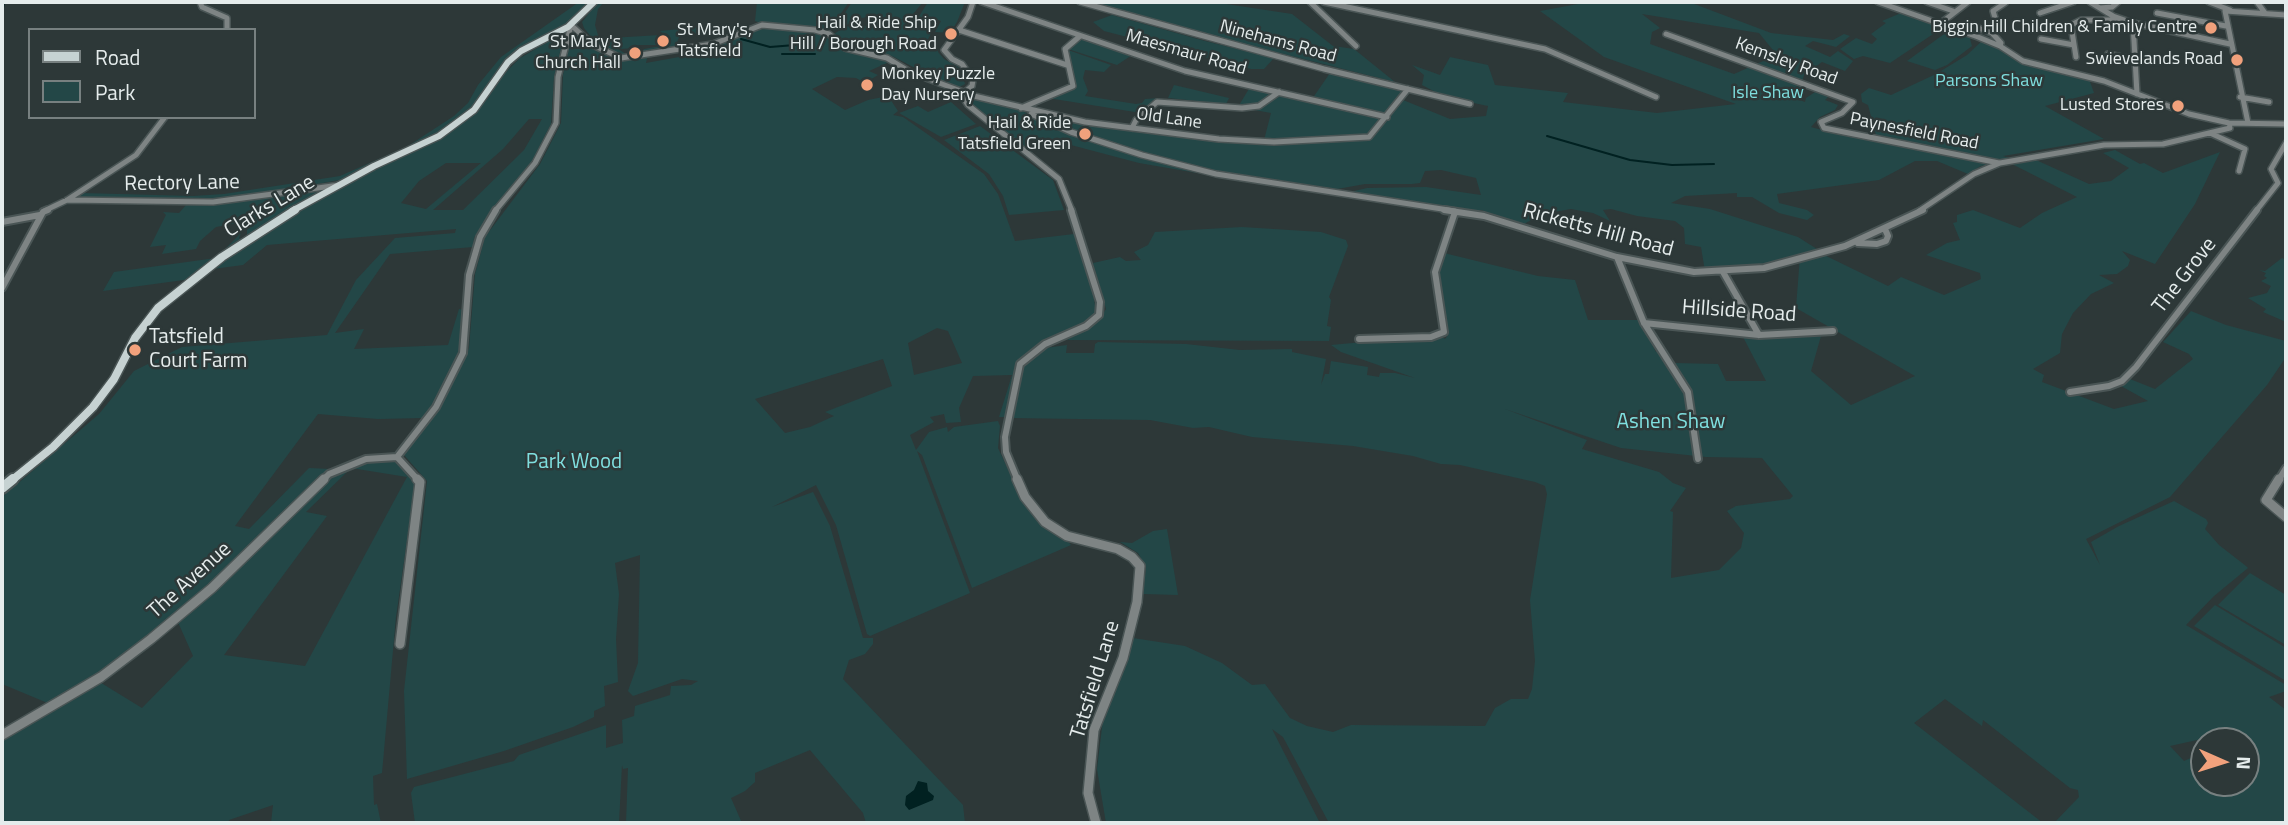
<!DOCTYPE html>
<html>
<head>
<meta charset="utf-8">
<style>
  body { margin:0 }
  #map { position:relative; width:2288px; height:825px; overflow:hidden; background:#2d3838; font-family:"Titillium Web",sans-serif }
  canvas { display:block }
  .frame { position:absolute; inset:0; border:4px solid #e5ecec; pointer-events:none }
  .legend { position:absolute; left:28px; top:28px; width:228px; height:91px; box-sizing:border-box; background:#2d3838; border:2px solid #778080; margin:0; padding:9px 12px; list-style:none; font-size:21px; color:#e5ecec }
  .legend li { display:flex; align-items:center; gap:14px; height:35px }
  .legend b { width:35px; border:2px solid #778080 }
  .north { position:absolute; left:2190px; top:727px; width:70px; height:70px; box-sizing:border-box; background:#2d3838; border:2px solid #778080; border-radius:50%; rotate:93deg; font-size:19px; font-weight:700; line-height:28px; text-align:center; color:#e5ecec }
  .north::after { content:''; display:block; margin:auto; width:24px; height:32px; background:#f1a17c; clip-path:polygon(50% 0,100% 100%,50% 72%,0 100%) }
</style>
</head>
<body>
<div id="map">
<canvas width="2288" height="825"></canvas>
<div class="frame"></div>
<ul class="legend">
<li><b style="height:9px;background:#c6d2d2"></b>Road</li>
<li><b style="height:19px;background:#234747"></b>Park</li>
</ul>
<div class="north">N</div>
</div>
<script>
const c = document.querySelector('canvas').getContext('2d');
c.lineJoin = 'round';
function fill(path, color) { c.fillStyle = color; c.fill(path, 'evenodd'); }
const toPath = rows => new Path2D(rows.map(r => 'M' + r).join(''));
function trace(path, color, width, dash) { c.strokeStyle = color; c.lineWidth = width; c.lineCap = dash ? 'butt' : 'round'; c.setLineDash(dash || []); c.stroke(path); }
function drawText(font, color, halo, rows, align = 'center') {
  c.font = font + ' "Titillium Web",sans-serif'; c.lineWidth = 5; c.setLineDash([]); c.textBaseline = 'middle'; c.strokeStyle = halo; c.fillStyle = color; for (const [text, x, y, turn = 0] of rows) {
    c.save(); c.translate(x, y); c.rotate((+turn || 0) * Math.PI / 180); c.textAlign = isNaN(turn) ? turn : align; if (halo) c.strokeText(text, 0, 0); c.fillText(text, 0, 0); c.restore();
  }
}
fill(toPath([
  [579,2,589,2,565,25,519,51,473,108,436,135,345,179,250,196,184,200,72,198,81,193,193,196,224,194,340,176,408,146,454,116,468,103,478,85,501,57],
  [598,2,604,2,598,9,595,25,600,42,610,46,611,38,660,35,657,45,639,45,637,48,618,49,626,54,638,56,644,49,666,45,668,38,660,31,701,27,700,33,680,35,675,47,646,56,624,57,597,44,584,28,582,22],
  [757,2,849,2,830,29,822,29,758,22,755,21],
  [852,2,923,2,914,13,915,17,896,20,918,18,928,2,965,2,957,22,950,33,935,32,941,21,938,20,925,45,938,48,938,52,944,59,960,68,965,84,959,87,948,85,892,56,849,46,832,35,847,26,852,28,894,21,882,17,874,21,870,19,872,16,867,17,850,20,851,23,833,31],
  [1091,2,1213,2,1292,14,1333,46,1354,49,1395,82,1144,19],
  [1589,2,1689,2,1771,33,1833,40,1844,34,1850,36,1836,47,1813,41,1805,46,1830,57,1838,51,1853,61,1845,71,1822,62,1804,75,1797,99,1805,102,1806,98,1818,90,1830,95,1825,100,1838,105,1835,110,1820,117,1811,127,1840,135,1864,138,1876,135,1868,105,1862,102,1861,94,1869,88,1891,95,1936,74,1967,55,1983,40,2044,69,2089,79,2094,93,2045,106,2104,139,2003,156,2012,159,1981,166,1968,174,1937,161,1915,161,1879,180,1777,194,1779,203,1807,210,1814,215,1807,220,1779,213,1752,197,1737,197,1737,193,1685,196,1671,203,1710,209,1798,237,1820,251,1818,252,1888,286,1901,277,1944,295,1981,279,1980,273,1926,255,1947,243,1960,240,1953,223,1957,222,1957,215,1973,210,2020,228,2042,213,2077,197,2012,164,2036,160,2089,184,2111,181,2129,168,2103,153,2115,150,2140,164,2144,163,2163,173,2220,152,2195,204,2155,264,2122,251,2130,260,2128,266,2117,274,2099,275,2114,283,2091,294,2073,313,2062,334,2060,353,2033,369,2044,375,2042,382,2114,409,2148,401,2121,386,2130,379,2155,389,2193,359,2189,354,2163,342,2191,311,2226,325,2286,341,2286,357,2267,385,2170,497,2086,539,2100,565,2091,542,2119,526,2174,501,2206,519,2208,523,2205,529,2219,545,2246,566,2248,568,2214,596,2186,625,2286,685,2286,691,2269,697,2286,710,2286,823,2054,823,2079,797,2078,790,2070,788,1983,720,1982,726,1945,699,1914,723,2043,823,1329,823,1283,737,1272,729,1320,823,1106,823,1097,769,1103,719,1133,638,1185,646,1222,663,1252,685,1265,684,1290,718,1307,726,1333,732,1351,725,1485,726,1495,708,1511,699,1528,699,1532,689,1535,661,1530,600,1547,494,1545,486,1535,482,1460,465,1441,464,1413,456,1353,446,1252,437,1209,427,1193,428,1150,420,1010,418,1024,364,1045,348,1067,345,1066,353,1094,353,1095,344,1098,342,1186,344,1240,350,1292,349,1292,352,1326,359,1321,385,1325,374,1329,374,1331,361,1368,367,1367,375,1379,377,1380,373,1395,373,1415,378,1341,352,1331,345,1439,335,1445,339,1448,335,1444,302,1438,271,1444,253,1538,276,1575,280,1588,320,1639,320,1656,352,1659,352,1685,395,1691,395,1674,363,1718,364,1726,381,1766,381,1743,337,1821,336,1811,371,1851,405,1915,376,1796,308,1800,256,1759,266,1705,271,1701,247,1685,244,1684,228,1675,221,1637,216,1611,209,1603,210,1610,221,1593,213,1571,209,1542,214,1524,224,1481,210,1475,213,1346,193,1367,188,1426,187,1481,195,1476,178,1441,170,1425,171,1420,183,1412,184,1365,184,1337,189,1219,171,1203,174,1139,163,1052,140,1027,154,969,103,966,99,968,95,1021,110,1052,127,1091,141,1029,112,1154,134,1263,144,1271,113,1238,107,1250,87,1310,102,1330,73,1408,89,1403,100,1450,119,1486,116,1488,106,1445,97,1422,85,1424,75,1412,65,1440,75,1450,57,1488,65,1495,85,1568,93,1563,102,1657,113,1736,104,1604,57,1540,11],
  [1642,14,1759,33,1777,55,1734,74,1650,44,1652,32,1660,28],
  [1505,409,1621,448,1706,457,1762,458,1793,496,1790,499,1736,506,1727,511,1744,533,1741,548,1719,570,1671,578,1673,512,1670,511,1686,488,1673,483,1659,472,1582,449,1587,440],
  [2224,734,2217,741,2246,741,2246,783,2204,783,2204,752,2184,761,2170,746],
  [1901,13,1945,26,1890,63,1863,56,1854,59,1840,49,1856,38,1872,44,1877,39,1871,34,1886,23,1882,21],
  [1112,15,1205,41,1274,58,1264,69,1251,69,1104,31,1093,22],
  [777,27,831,37,838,44,877,54,900,67,887,63,869,71,878,75,865,83,856,78,837,77,812,89,845,110,868,100,888,96,898,111,893,115,903,117,984,174,998,194,1015,241,1074,234,1079,236,1091,279,1096,312,1092,318,1020,361,1005,417,999,417,1012,375,973,376,959,408,961,422,946,423,944,414,930,417,934,422,910,435,916,450,929,432,947,427,948,432,954,427,998,421,1000,426,998,448,1026,507,1037,521,1066,539,1071,545,972,588,922,455,917,451,970,593,870,636,867,634,836,525,816,485,772,507,813,492,830,526,863,638,873,638,873,644,865,654,849,660,843,679,963,805,965,823,866,823,863,813,810,750,755,773,755,782,745,791,731,798,742,823,626,823,628,768,623,769,622,765,619,823,415,823,411,793,414,787,514,761,519,755,606,725,606,748,623,743,622,720,634,716,635,706,670,695,671,686,691,685,698,681,682,679,633,696,628,691,638,663,640,555,615,563,619,594,616,639,618,682,604,686,605,706,594,711,594,717,573,727,504,751,407,779,404,691,427,481,404,455,439,407,469,348,475,274,485,237,540,164,561,123,563,75,573,30,591,48,618,61,647,58,646,63,679,57,680,52,694,51,758,30],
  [937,328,948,331,962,363,914,375,908,343],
  [883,359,892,386,825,412,834,416,810,427,785,433,755,399],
  [1951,29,1969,35,1972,46,1947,65,1935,70,1907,61],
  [565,32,554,77,551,124,531,163,501,199,474,238,473,247,390,254,335,333,364,329,354,349,448,345,459,309,464,310,459,353,432,406,423,418,378,419,318,414,235,526,249,529,309,468,330,469,198,598,105,672,50,704,2,684,2,497,99,414,134,371,182,347,327,335,356,280,395,238,455,233,456,229,267,245,243,265,213,269,293,213,375,168,440,138,477,110,488,98,503,75,520,58],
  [529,119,542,119,524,150,463,210,433,210,503,149],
  [446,163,481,163,426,209,401,203,419,181],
  [1081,38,1132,55,1117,65,1068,49],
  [1068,50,1111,65,1104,72,1085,70,1083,78,1088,91,1085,96,1136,104,1142,103,1145,99,1161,98,1141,113,1048,98,1074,87],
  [1174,85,1229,98,1226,104,1168,98],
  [951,102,976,124,941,137,899,113,918,106,928,112],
  [980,126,1053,180,1064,210,1009,215,1003,196,989,174,944,140],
  [333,186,247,237,247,230,236,226,237,223,216,227,200,241,196,249,162,254,166,245,150,247,166,215,163,212,179,213,187,204,234,202],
  [1242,227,1321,232,1346,240,1348,246,1329,297,1331,300,1327,326,1331,327,1329,341,1067,340,1096,324,1106,309,1093,263,1120,257,1126,261,1141,260,1134,252,1148,245,1155,232],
  [241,233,239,238,243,240,191,279,103,291,114,272,216,258],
  [2282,258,2286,260,2286,322,2263,312,2266,309,2248,298,2267,293,2271,286,2261,281,2267,278,2264,276,2266,273,2259,270,2265,271],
  [393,459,409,473,415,484,396,617,382,773,373,776,374,805,377,804,381,823,271,823,273,805,229,820,228,823,2,823,2,738,98,681,142,708,193,656,177,620,330,476,364,462],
  [351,468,407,477,305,666,224,655,327,516,306,512],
  [1167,529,1178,595,1143,594,1146,567,1138,553,1120,542,1132,543,1153,531],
  [2250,573,2286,595,2286,645,2218,605],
  [2215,605,2286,648,2286,681,2194,626]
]), '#234747');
fill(toPath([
  [918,781,927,783,928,791,934,796,933,800,909,810,905,805,906,796,914,790]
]), '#012121');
trace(toPath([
  [2,14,4,2],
  [741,39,770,47,795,45],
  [782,54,815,54],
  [1547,136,1630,160,1672,165,1714,164]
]), '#012121', 2);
const minorFar2 = toPath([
  [200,2,202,7,227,18,227,30],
  [982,2,1185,71,1387,117],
  [1080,2,1324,69,1470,104],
  [1310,2,1356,46],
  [1324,2,1545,49,1656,97],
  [1878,2,1978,37,2000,46,2023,61,2104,81,2189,114,2229,123,2286,124],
  [1927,2,1953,11],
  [2090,2,2113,16,2133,23,2230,44],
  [2209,2,2230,10],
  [2257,2,2265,13],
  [2100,8,2112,7,2118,2],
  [2040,13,2073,2],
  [2157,13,2226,26],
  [1941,23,1968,2],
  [2133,23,2137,94],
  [1967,24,1992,33,2001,43,2000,46],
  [959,30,1067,65],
  [1992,33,1996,21,1993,11,2005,3],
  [1666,34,1853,102,1842,113,1821,122,1824,128,1999,163],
  [2041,39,2074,45],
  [2108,54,2135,60],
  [2076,57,2071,25,2081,20,2118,20],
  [964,93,972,86,973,80,962,64,952,59,944,50,968,17,973,2],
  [967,94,964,99,968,105,1059,179,1072,211],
  [2240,97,2269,102],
  [1021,108,1073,86,1065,49,1080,36],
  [1031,114,1071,132,1142,155,1216,174,1455,211],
  [2248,123,2225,11,2286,15],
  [1132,128,1136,120,1157,102,1242,108,1259,106,1279,92],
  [2210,133,2245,149,2239,171],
  [67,200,213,202,340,185],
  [44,211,67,200,136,155,165,117],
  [495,211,535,163,556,123,558,77,571,25,593,45,621,58,713,44,762,25,815,30,829,34,845,48,887,58,910,72,974,96,1085,122,1219,139,1274,142,1369,137,1408,89],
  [1919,211,1974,174,2000,163,2104,145,2163,144,2230,128,2229,123],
  [2256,211,2278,183,2271,169,2286,143]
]);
const minorFar1 = toPath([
  [1444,210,1484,216,1617,257,1694,272,1764,268,1845,246,1923,210],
  [2,222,40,215],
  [1858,243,1877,244,1886,241,1888,236,1885,229],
  [1617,257,1644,323,1688,392,1698,459],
  [1723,272,1759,335],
  [2,288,43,212,48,210],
  [1644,323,1759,335,1833,331],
  [1359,339,1431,337,1444,332,1435,272,1455,212],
  [2070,392,2109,386,2122,381,2136,367,2257,210],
  [397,457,436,407,463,353,469,275,480,237,496,210],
  [397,457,419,481],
  [322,481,329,474,366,459,397,457],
  [1018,481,1006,452,1005,437,1020,364,1045,344,1086,326,1099,315,1100,302,1071,210],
  [2278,481,2286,468]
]);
const minor = toPath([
  [1017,479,1025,497,1045,522,1067,536,1118,549,1132,557,1140,566,1137,602,1123,658,1094,730,1088,793,1096,823],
  [2279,479,2266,500,2286,517],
  [400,644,420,482,417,479],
  [2,735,101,677,151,639,212,588,324,479]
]);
const majorFar2 = toPath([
  [292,211,374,166,439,136,474,110,508,62,521,51,568,27,594,2]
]);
const majorFar1 = toPath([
  [11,481,53,447,93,407,114,379,135,338,158,308,222,257,295,210]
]);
const major = toPath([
  [2,488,13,479]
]);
trace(minorFar2, '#4a5555', 8);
trace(minorFar1, '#4a5555', 10);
trace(minor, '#4a5555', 12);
trace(majorFar2, '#4a5555', 9);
trace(majorFar1, '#4a5555', 11);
trace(major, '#4a5555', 14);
trace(minorFar2, '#7e8484', 5);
trace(minorFar1, '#7e8484', 6);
trace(minor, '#7e8484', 9);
trace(majorFar2, '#c6d2d2', 6);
trace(majorFar1, '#c6d2d2', 8);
trace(major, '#c6d2d2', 10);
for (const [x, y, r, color] of [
  [2211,28,7,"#f1a17c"],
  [951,34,7,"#f1a17c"],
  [663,41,7,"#f1a17c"],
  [635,53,7,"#f1a17c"],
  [2237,60,7,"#f1a17c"],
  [867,85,7,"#f1a17c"],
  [2178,106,7,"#f1a17c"],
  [1085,134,7,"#f1a17c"],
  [135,350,7,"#f1a17c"]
]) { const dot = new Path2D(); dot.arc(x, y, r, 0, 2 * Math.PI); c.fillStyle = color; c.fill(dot); trace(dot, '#2d3838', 2.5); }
drawText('18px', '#e5ecec', '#2d3838', [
  ["Hail & Ride Ship",937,24],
  ["Hill / Borough Road",937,45],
  ["Biggin Hill Children & Family Centre",2197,28],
  ["St Mary's,",677,31,"left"],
  ["Tatsfield",677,52,"left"],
  ["St Mary's",621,43],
  ["Church Hall",621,64],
  ["Swievelands Road",2223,60],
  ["Monkey Puzzle",881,75,"left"],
  ["Day Nursery",881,96,"left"],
  ["Lusted Stores",2164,106],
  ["Hail & Ride",1071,124],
  ["Tatsfield Green",1071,145]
], 'right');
drawText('18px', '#e5ecec', '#2d3838', [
  ["Ninehams Road",1278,42,15],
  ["Maesmaur Road",1186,53,16],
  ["Kemsley Road",1786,62,20],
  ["Old Lane",1169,119,8],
  ["Paynesfield Road",1914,132,11]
]);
drawText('18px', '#7fdfdf', '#2d3838', [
  ["Parsons Shaw",1989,82],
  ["Isle Shaw",1768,94]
]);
drawText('21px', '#e5ecec', '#2d3838', [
  ["Rectory Lane",182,184,-1],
  ["Clarks Lane",270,207,-31],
  ["Ricketts Hill Road",1598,231,15],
  ["The Grove",2185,276,-52],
  ["Hillside Road",1739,312,4],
  ["The Avenue",190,581,-42],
  ["Tatsfield Lane",1096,680,-73]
]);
drawText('21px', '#e5ecec', '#2d3838', [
  ["Tatsfield",149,338],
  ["Court Farm",149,362]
], 'left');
drawText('21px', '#7fdfdf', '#2d3838', [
  ["Ashen Shaw",1671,423],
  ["Park Wood",574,463]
]);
</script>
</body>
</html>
